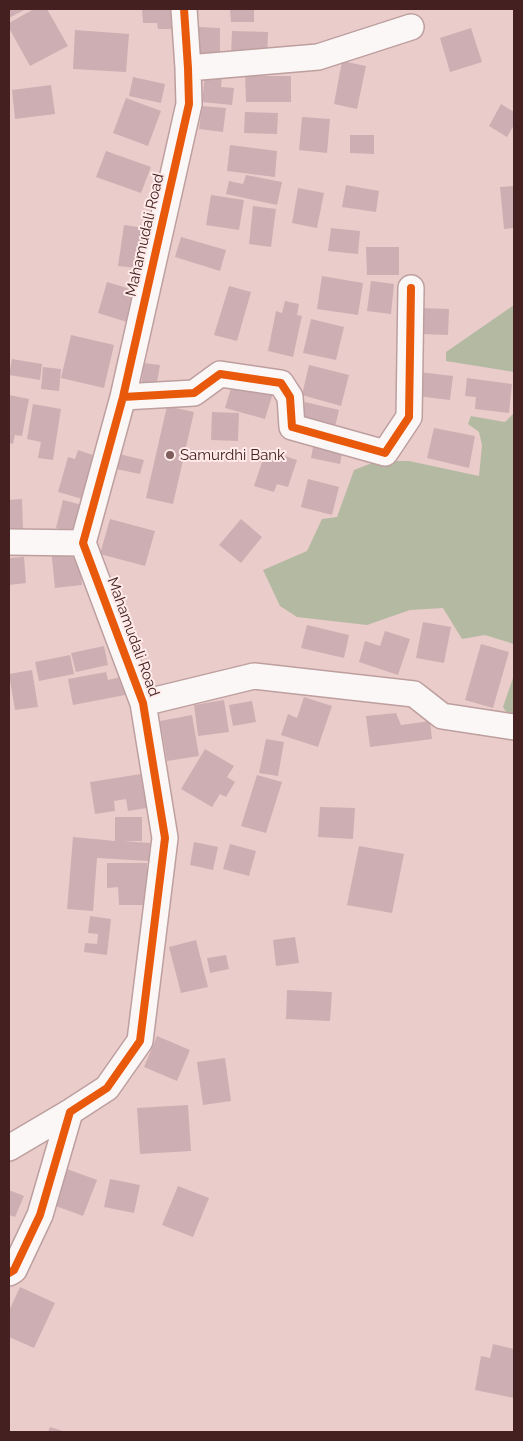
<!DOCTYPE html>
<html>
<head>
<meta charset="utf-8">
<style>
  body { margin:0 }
  #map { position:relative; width:523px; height:1441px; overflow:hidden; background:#eaccca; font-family:Raleway,sans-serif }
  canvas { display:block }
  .frame { position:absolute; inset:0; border:10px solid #442120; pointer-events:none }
</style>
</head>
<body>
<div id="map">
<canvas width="523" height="1441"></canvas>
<div class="frame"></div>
</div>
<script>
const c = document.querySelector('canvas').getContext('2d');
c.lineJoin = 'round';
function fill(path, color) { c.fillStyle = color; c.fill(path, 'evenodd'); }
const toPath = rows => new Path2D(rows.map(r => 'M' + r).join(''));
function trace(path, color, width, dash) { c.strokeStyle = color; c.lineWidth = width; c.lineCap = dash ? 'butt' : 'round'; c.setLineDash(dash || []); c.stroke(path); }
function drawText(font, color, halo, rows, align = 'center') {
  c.font = font + ' Raleway,sans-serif'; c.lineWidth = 4; c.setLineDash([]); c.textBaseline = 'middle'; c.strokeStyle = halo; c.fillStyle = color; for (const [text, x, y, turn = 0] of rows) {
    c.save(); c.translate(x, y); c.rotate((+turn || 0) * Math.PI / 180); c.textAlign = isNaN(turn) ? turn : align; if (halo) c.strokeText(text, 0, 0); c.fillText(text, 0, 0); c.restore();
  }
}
fill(toPath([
  [514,305,514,372,446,361,446,352],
  [514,413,514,644,485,635,462,639,443,608,410,610,367,625,297,617,280,606,263,570,307,551,322,519,337,517,354,470,377,461,409,461,479,476,482,445,479,432,468,424,471,416,505,422],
  [514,675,514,713,507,713,503,707]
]), '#b4baa2');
fill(toPath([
  [9,9,26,9,9,18],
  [34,9,47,9,68,46,30,66,9,28,9,23],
  [142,9,178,9,179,29,158,29,157,23,143,23],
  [230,9,254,9,254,22,231,22],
  [199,27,220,28,220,58,199,58],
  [471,28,482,62,450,72,440,38],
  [75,30,129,34,126,72,73,69],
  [232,31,268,32,267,58,231,57],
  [342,61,366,66,357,109,334,104],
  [245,70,261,70,261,76,291,76,291,102,246,102],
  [205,74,222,75,221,87,234,88,232,105,202,102],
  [133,77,165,84,161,103,129,96],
  [51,85,55,114,15,119,12,90],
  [126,98,161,111,148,146,113,133],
  [501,104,514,112,514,125,507,137,489,126],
  [202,106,226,108,223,132,199,129],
  [245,112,278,113,277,134,244,133],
  [302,117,330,119,327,153,299,150],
  [350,135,374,135,374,154,350,153],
  [230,145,277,151,275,177,227,171],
  [106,151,151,167,141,193,96,177],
  [246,175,282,182,277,205,226,194,229,181,243,184],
  [346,185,379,191,376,212,342,207],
  [514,186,514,228,504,229,500,187],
  [298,188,324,193,317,228,292,223],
  [211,195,244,200,239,230,206,225],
  [253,206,276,209,271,247,249,244],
  [124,225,151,229,145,269,118,266],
  [331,228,360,231,358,254,328,251],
  [181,237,226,250,220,271,175,257],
  [366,247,399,247,399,275,367,275],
  [322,276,363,283,358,315,317,309],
  [371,281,394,284,391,314,367,311],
  [107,282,137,291,127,322,98,313],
  [229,286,251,292,237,341,214,335],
  [285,301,299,304,297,315,302,316,293,357,268,351,276,311,282,313],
  [421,308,449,309,448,335,420,334],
  [311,319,344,327,336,360,303,353],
  [71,335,114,345,104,388,61,378],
  [12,359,42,364,40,380,9,375],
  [144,363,160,365,156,388,141,385],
  [309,365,349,375,341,406,302,395],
  [43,367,61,369,59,391,41,389],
  [419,372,453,376,450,400,416,396],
  [467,378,512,384,509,413,475,409,476,397,465,396],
  [233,382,273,393,265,419,225,408],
  [9,395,29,399,22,436,15,435,13,444,9,443],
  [305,402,339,410,334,431,300,424],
  [33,404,61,409,53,460,38,458,41,442,27,439],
  [167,406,194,412,173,504,146,498],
  [212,412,239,413,238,441,211,440],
  [434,428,475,436,469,468,427,458],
  [314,442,343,448,340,464,311,458],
  [78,450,99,457,86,500,58,492,68,457,75,459],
  [119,454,144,460,140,474,116,469],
  [279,454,297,460,288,487,277,484,274,492,254,486,264,456,277,459],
  [308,479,339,487,332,515,301,507],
  [22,499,23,529,9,529,9,500],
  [63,500,86,506,78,534,56,528],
  [110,519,155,531,145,566,100,554],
  [241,519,262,537,241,563,219,545],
  [78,546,82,585,55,588,51,549],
  [24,557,26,583,9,585,9,558],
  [423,622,451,627,444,663,416,658],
  [307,625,349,635,344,658,301,648],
  [385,631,410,639,398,675,359,662,365,641,380,646],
  [481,644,509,652,493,708,465,700],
  [104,646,108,665,76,672,71,653],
  [70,655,74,674,39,681,35,662],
  [32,670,38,707,15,710,9,674],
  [106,672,108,680,121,677,125,695,73,705,68,679],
  [304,697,332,706,318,747,281,735,288,714,297,718],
  [224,700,229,732,198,736,194,705],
  [252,701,256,722,233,726,229,705],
  [396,713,401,725,430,721,432,739,370,747,366,716],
  [192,715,199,756,167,761,160,721],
  [266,739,284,742,278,776,259,773],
  [205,749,234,766,227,777,235,782,226,797,220,794,212,807,181,789],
  [141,774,147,808,128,811,126,799,114,801,115,811,95,814,90,782],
  [257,775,282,782,266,833,241,826],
  [320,807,355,808,353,839,318,837],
  [115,817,142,817,142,841,123,841,150,843,149,861,97,858,93,911,67,909,73,837,115,841],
  [194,842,218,847,213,870,190,865],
  [230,844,256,851,249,876,223,869],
  [359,846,404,854,392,913,347,905],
  [107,863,147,863,147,905,119,905,118,887,107,888],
  [90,916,111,919,107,955,84,952,85,943,97,944,98,934,88,933],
  [295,937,299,963,276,966,273,940],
  [196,940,208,987,181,993,169,947],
  [226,955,229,969,210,973,207,958],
  [287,990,332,992,330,1021,286,1019],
  [157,1036,190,1050,177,1081,144,1067],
  [225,1058,231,1101,203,1105,197,1062],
  [188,1105,191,1151,140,1154,137,1108],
  [67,1169,97,1180,83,1216,53,1205],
  [110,1179,140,1185,134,1213,104,1207],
  [178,1186,209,1198,193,1237,162,1225],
  [9,1190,24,1196,15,1217,9,1215],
  [20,1287,55,1303,34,1348,9,1337,9,1311],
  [493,1344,514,1349,514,1398,475,1390,481,1356,490,1358],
  [50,1427,66,1432,48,1432]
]), '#cdafb3');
const street = toPath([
  [188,68,318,57,411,27],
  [123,397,194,393,220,374,281,383,290,397,292,427,385,453,409,417,411,288],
  [9,542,83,543],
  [143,703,254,676,414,694,442,716,514,727],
  [9,1148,70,1112],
  [9,1273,14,1270,40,1215,70,1112,107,1088,140,1041,165,838,143,703,83,543,123,397,189,104,188,68,184,9]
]);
trace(street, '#bd9f9f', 28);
trace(street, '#fcf7f7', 25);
trace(toPath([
  [123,397,194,393,220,374,281,383,290,397,292,427,385,453,409,417,411,288],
  [9,1273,14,1270,40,1215,70,1112,107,1088,140,1041,165,838,143,703,83,543,123,397,189,104,188,68,184,9]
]), '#e8590c', 8);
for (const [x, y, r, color] of [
  [170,455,5,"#7e5d5c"]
]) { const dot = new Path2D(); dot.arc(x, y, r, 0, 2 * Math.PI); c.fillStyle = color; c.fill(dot); trace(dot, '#ffebe9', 2); }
drawText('15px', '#442120', '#ffebe9', [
  ["Mahamudali Road",145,235,-77],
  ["Mahamudali Road",133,637,70]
]);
drawText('15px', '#442120', '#ffebe9', [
  ["Samurdhi Bank",180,455]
], 'left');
</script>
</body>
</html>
